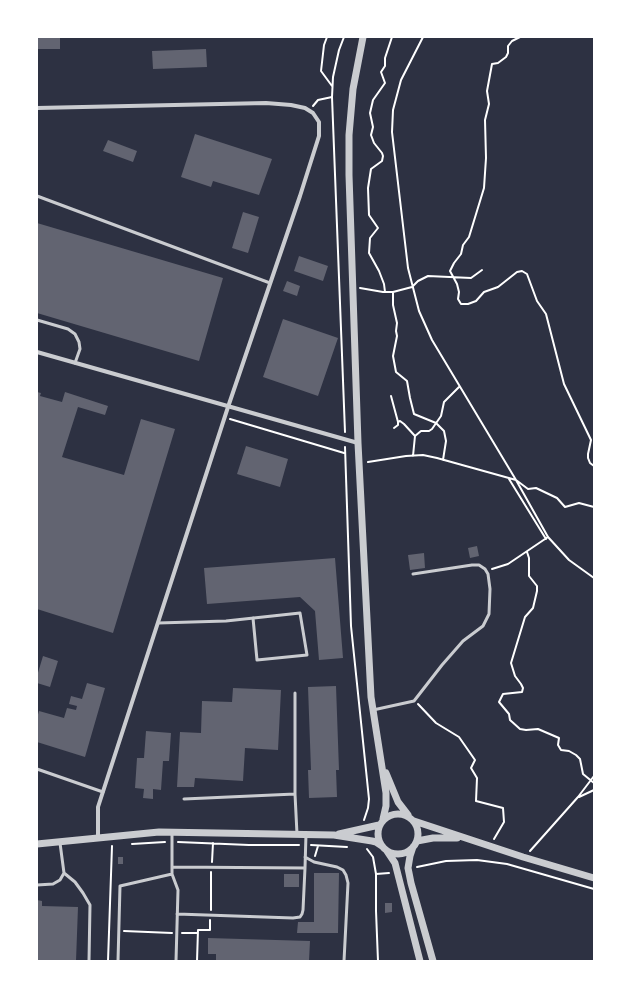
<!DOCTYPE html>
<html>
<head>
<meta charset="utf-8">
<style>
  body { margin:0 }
  #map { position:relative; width:631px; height:998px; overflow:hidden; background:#2d3142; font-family:"Titillium Web",sans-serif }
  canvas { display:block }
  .frame { position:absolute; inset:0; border:38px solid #fff; pointer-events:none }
</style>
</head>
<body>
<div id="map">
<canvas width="631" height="998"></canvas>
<div class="frame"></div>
</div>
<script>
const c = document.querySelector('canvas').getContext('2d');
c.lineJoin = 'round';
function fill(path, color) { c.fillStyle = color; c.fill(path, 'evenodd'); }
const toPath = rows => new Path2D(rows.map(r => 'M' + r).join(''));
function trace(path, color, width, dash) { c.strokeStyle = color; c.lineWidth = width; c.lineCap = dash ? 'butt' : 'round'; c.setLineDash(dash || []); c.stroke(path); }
fill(toPath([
  [37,37,60,37,60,49,37,49],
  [206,49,207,67,153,69,152,51],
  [195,134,272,159,259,195,213,181,211,187,181,177],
  [108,140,137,151,133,162,103,151],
  [243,212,259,217,248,253,232,248],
  [37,223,223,278,199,361,37,313],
  [299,256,328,266,323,281,294,271],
  [287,281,300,286,297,296,283,291],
  [283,319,338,338,318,396,263,377],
  [37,392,41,393,40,396,62,402,65,392,108,406,105,415,78,407,62,457,124,475,141,419,175,429,113,633,37,609],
  [246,446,288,459,280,487,237,474],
  [477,546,479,556,470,558,468,548],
  [424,553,425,568,410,570,408,555],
  [335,558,343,658,319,660,315,611,300,597,207,604,204,568],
  [43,656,58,661,50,687,37,683,37,676],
  [87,683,105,688,85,757,37,742,37,718,39,711,64,718,67,708,76,710,77,706,69,704,71,696,82,699],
  [336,686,339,770,336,770,337,797,309,798,308,770,311,770,308,687],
  [233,688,281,690,278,750,245,748,243,781,195,778,194,787,177,787,180,732,201,733,202,701,232,702],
  [146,731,171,733,169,761,163,761,161,790,153,789,153,799,143,798,144,789,135,788,137,758,144,758],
  [118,857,123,857,123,864,118,864],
  [314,873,339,873,338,933,297,933,298,922,314,922],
  [284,874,299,874,299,887,284,887],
  [37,900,42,901,42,906,78,907,76,961,37,961],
  [385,903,392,903,392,912,385,913],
  [208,938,310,941,309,961,216,961,216,954,208,954]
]), '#626471');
trace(toPath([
  [327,37,324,45,321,71,332,86],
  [344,37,339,50,333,77,332,97,345,432],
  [423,37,401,80,393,110,392,132,408,268,419,311,432,340,516,480,548,537,569,560,594,578],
  [520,37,512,41,508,46,508,53,506,57,498,63,492,64,487,91,489,104,485,120,486,158,484,188,469,237,463,245,461,254,454,263,450,271,457,284,459,292,458,299,461,304,468,304,476,301,484,292,498,287,517,272,522,271,527,274,537,301,546,314,564,384,591,440,588,454,588,458,590,463,594,466],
  [313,106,318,100,332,97],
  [360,288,383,292,393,292,412,287,418,281,428,276,471,278,482,270],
  [385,292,384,284,379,271,369,253,370,238,378,228,369,215,368,188,371,169,382,161,383,156,382,153,374,143,371,135,373,127,370,113,373,100,385,83,381,72,385,66,385,58,392,37],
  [393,292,393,305,397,323,396,331,397,336,393,356,396,372,407,381,410,398,414,414,436,423,444,431,446,441,443,460],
  [391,396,398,422,400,421,404,424,415,436],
  [230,419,344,453],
  [394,428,398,425,398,422],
  [345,447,351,626,369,799,368,808,364,820],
  [413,456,415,436,421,431,429,431,432,429,441,416,444,402,459,387],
  [368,462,406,456,423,455,437,458,516,480,528,489,536,488,557,498,565,507,579,503,594,507],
  [509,479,546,539],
  [527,552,529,558,529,576,537,586,537,591,533,608,525,617,511,663,515,676,521,684,523,688,522,692,503,694,499,702,509,714,510,720,520,729,526,730,538,729,559,738,558,745,561,750,569,751,576,755,580,759,583,774,594,783],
  [492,569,508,564,548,537],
  [418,704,436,723,459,737,475,760,471,768,477,778,476,801,503,808,504,822,494,839],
  [579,797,594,790],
  [178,842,249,845,299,845],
  [132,844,165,842],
  [311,845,347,847],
  [367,849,373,857,376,874,376,911,378,961],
  [530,851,578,797,594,776],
  [315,856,318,846],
  [212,862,213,843],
  [417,867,446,861,477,860,507,864,594,889],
  [376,874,389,873],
  [211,910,211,872],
  [124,931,172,933],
  [182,933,197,933],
  [108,961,112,846],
  [197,961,198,930,210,930,210,920]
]), '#fff', 2);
trace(toPath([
  [37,196,270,283],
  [37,320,68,329,75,334,79,342,80,349,75,363],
  [158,623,226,621,300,613,307,655,257,660,253,618],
  [295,693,295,794,297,834],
  [373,710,414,701,442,665,463,641,483,626,489,614,490,589,488,574,485,569,479,565,472,565,413,574],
  [37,769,103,792],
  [184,799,295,794],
  [172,832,172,874,178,890,176,961],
  [305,857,314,862,337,867,343,870,346,875,348,883,344,961],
  [172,867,305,868,306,834],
  [64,873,75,882,83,893,90,905,89,961],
  [37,885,53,884,60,880,64,873,60,843],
  [177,914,293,918,300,917,302,914,303,910,305,868],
  [118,961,120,886,172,874]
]), '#caccd0', 3);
trace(toPath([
  [37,108,266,103,291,105,305,108,313,113,319,122,319,136,300,196,228,407,98,807,98,838],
  [37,352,358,443]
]), '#caccd0', 4);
trace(toPath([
  [363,37,353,89,349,135,349,175,358,443,371,697,386,793,386,806,383,819],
  [386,773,398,802,408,815],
  '378 834a20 20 0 1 1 40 0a20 20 0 1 1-40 0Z',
  [414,821,523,857,594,878],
  [339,834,379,825],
  [417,841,433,838,457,838],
  [37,844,159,832,334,835,372,841,376,842,382,846],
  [413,847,410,856,408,868,411,883,433,961],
  [387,851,395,863,420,961]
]), '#caccd0', 7);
</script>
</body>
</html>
